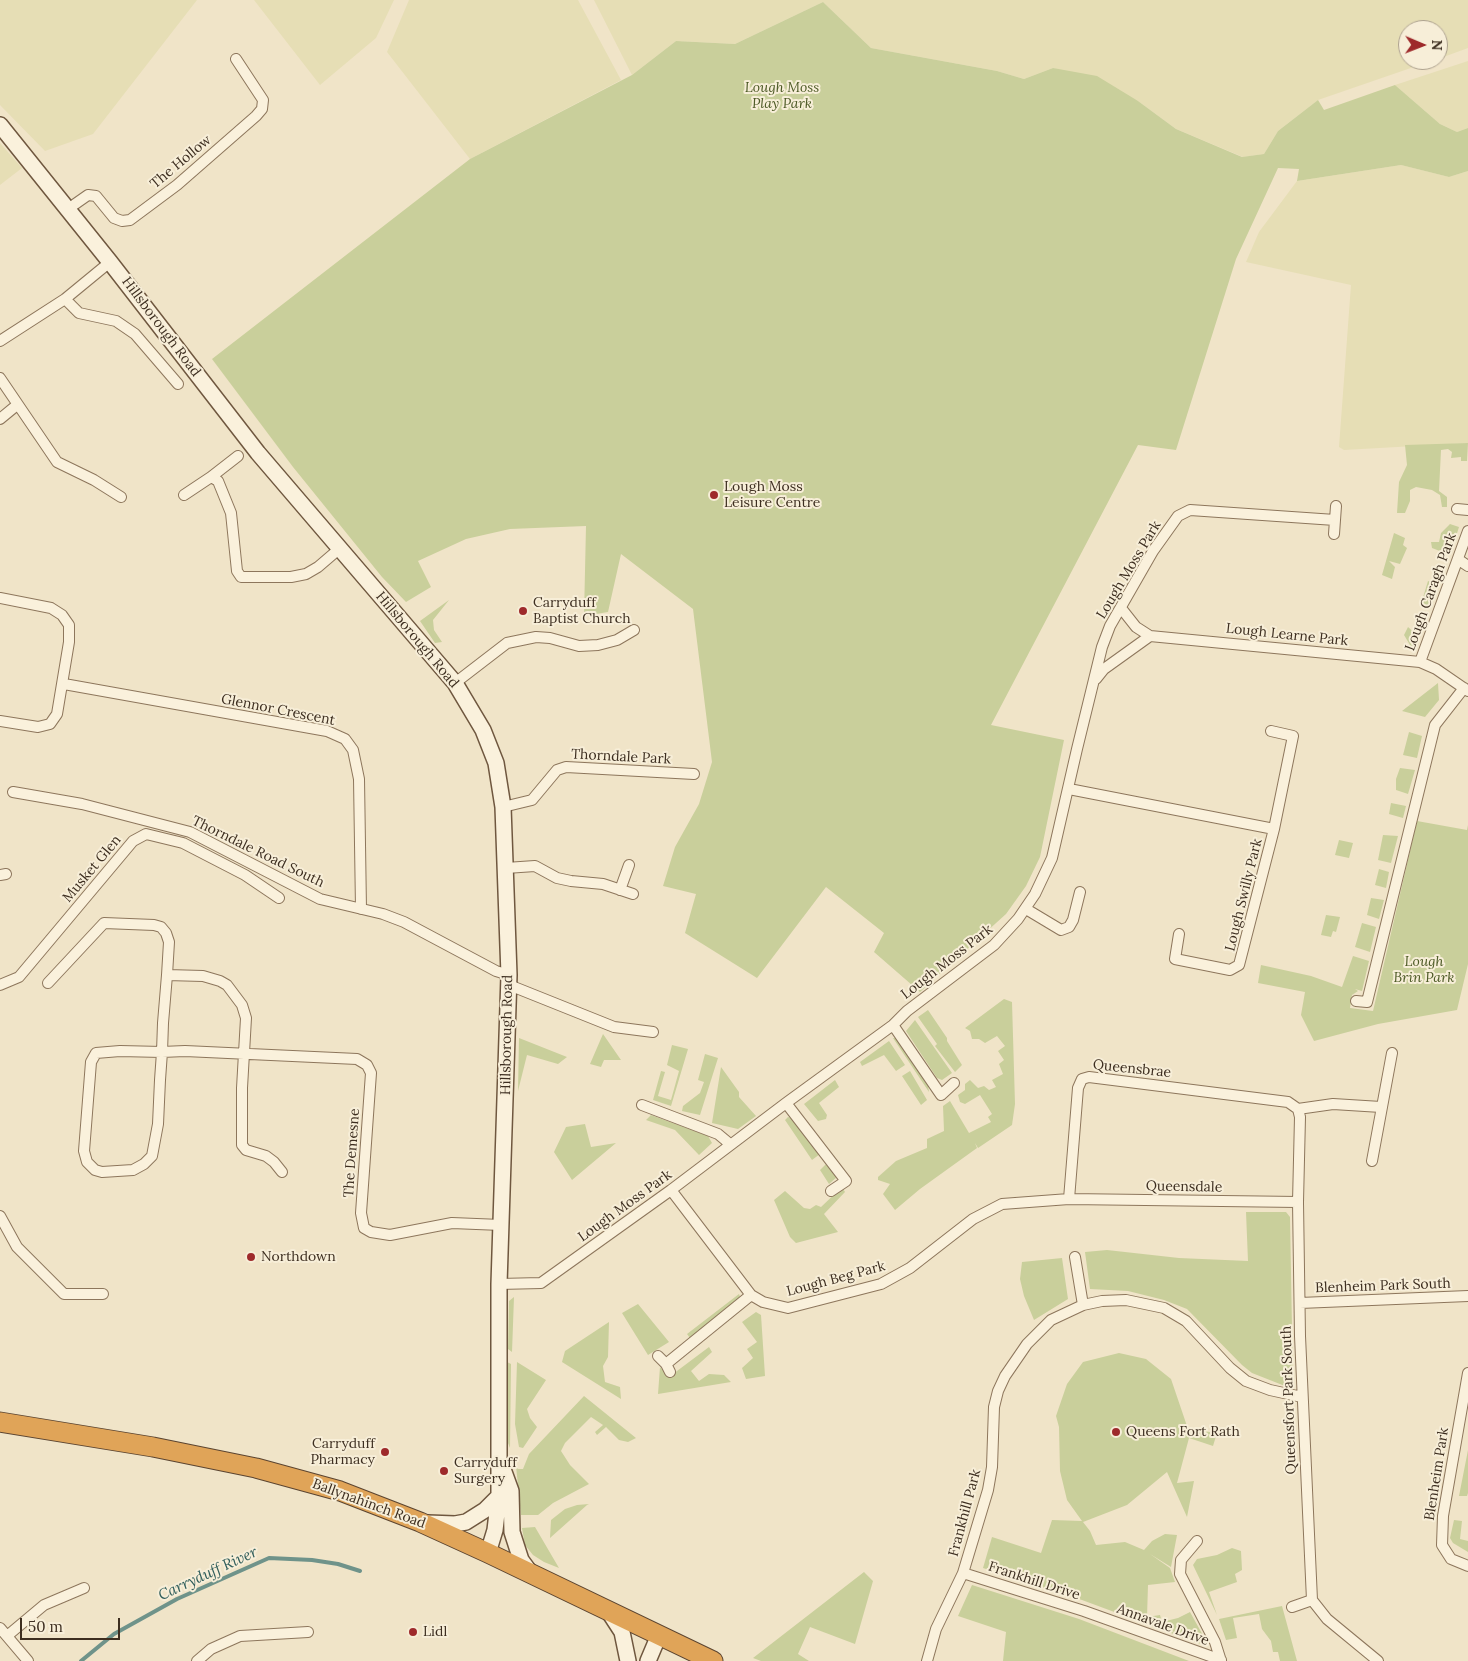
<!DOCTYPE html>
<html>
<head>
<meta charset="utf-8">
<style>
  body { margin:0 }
  #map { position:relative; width:1468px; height:1661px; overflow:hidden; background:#f0e4c8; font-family:Lora,serif }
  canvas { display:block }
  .north { position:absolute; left:1398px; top:20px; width:50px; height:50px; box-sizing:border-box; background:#f7eed8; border:1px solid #ada18e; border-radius:50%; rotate:91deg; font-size:14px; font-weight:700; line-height:20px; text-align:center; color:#3d2e20 }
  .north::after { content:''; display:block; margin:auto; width:18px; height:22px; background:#9e2a2b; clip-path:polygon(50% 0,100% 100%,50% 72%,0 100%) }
  .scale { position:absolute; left:20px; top:1618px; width:100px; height:22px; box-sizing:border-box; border:2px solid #3d2e20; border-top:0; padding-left:6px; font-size:15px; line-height:18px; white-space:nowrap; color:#3d2e20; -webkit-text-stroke:4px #f7eed8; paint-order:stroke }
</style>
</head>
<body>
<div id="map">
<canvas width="1468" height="1661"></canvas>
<div class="north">N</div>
<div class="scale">50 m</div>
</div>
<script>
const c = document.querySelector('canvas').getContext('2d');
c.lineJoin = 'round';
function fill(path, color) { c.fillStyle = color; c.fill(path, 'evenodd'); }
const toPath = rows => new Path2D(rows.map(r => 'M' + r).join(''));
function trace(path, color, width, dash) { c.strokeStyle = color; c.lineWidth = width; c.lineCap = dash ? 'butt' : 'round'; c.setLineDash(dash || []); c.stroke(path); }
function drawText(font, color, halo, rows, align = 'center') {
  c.font = font + ' Lora,serif'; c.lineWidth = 4; c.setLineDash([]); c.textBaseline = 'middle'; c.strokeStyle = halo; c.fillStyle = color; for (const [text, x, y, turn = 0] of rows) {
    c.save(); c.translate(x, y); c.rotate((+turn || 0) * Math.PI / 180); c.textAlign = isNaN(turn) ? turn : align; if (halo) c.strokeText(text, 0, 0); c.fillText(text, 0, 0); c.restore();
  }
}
fill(toPath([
  [0,0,197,0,93,134,45,151,0,105],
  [254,0,394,0,376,38,320,85],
  [409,0,578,0,621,80,470,159,387,52],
  [594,0,1468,0,1468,48,1438,59,1438,30,1408,30,1408,60,1434,60,1318,100,1278,131,1264,154,1243,157,1176,129,1138,101,1053,68,1024,79,997,71,871,48,823,2,735,44,676,41,632,75],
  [1468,61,1468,128,1457,132,1440,124,1395,85],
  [0,143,22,168,0,185],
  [1401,165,1449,177,1468,171,1468,443,1344,450,1339,447,1351,285,1246,262,1259,232,1297,181]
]), '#e6deb5');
fill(toPath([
  [823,2,871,48,997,71,1024,79,1053,68,1097,76,1138,101,1176,129,1242,157,1264,154,1278,131,1318,100,1324,110,1395,85,1440,124,1457,132,1468,128,1468,171,1449,177,1401,165,1297,181,1299,169,1278,168,1236,259,1176,450,1138,445,991,725,1064,740,1040,857,1026,886,1006,914,920,992,874,952,884,933,826,887,757,978,685,933,696,894,663,886,675,847,699,804,712,762,693,609,621,554,608,612,584,616,586,526,510,529,466,539,418,561,431,587,406,602,382,577,293,467,212,359,470,159,632,75,676,41,735,44],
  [1468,443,1467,461,1461,461,1461,457,1451,458,1452,452,1448,449,1441,450,1439,491,1447,497,1447,507,1442,507,1440,495,1432,490,1416,487,1410,490,1410,501,1405,513,1397,513,1399,482,1407,465,1405,445],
  [1450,524,1459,527,1450,555,1432,548,1431,542,1439,542,1441,533],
  [1394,533,1405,538,1403,545,1407,548,1400,564,1389,561,1395,567,1392,579,1382,575],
  [1428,581,1438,585,1430,609,1421,604],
  [449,600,433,620,434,630,442,642,435,643,420,621],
  [1408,627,1419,637,1413,650,1404,635],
  [1438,683,1439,700,1425,717,1402,711],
  [1409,732,1422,736,1417,758,1403,755],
  [1400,768,1415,770,1408,794,1396,790,1396,779],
  [1391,803,1406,806,1403,818,1389,814],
  [1417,821,1467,830,1468,825,1468,964,1457,1010,1378,1024,1314,1041,1301,1015,1305,992,1258,983,1261,965,1311,976,1342,987,1353,956,1369,961,1362,991,1355,989,1358,991,1352,995,1350,1008,1373,1011],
  [1383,835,1398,836,1391,863,1378,860],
  [1339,840,1353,843,1349,858,1335,855],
  [1379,869,1389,872,1386,888,1375,885],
  [1371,898,1384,900,1379,919,1367,915],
  [1326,915,1340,917,1336,932,1333,931,1331,937,1321,935],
  [1362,923,1376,927,1370,952,1355,947],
  [1004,999,1012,1002,1015,1104,1012,1125,978,1148,975,1143,977,1148,920,1189,895,1210,883,1194,890,1184,878,1180,878,1177,896,1161,927,1148,927,1139,944,1131,943,1106,950,1101,969,1133,991,1122,988,1117,992,1114,980,1095,965,1104,960,1102,958,1095,965,1090,965,1084,970,1080,978,1088,984,1086,989,1090,996,1087,992,1080,1003,1074,999,1064,1004,1060,998,1051,1005,1046,997,1036,985,1043,979,1039,972,1039,970,1031,965,1028],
  [928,1010,947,1038,947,1041,962,1065,955,1072,935,1046,937,1044,918,1017],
  [915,1020,952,1073,942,1080,937,1078,906,1031],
  [603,1034,621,1060,604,1060,601,1067,590,1064],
  [519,1038,567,1057,558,1064,527,1055,518,1091],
  [893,1038,898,1038,928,1084,929,1092],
  [889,1041,905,1065,896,1071,884,1055,862,1066,860,1062],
  [672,1045,688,1049,671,1106,653,1100,661,1071,665,1072,658,1096,671,1100,679,1071,667,1065],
  [705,1054,718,1058,700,1115,682,1111,683,1106,700,1093,704,1082,698,1080],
  [721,1067,739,1092,739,1097,756,1116,738,1129,712,1123],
  [910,1071,927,1100,921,1105,902,1076],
  [835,1080,839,1087,819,1103,827,1115,826,1119,818,1121,804,1104],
  [651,1115,708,1136,712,1143,699,1155,675,1130,646,1120],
  [788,1117,792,1118,820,1154,812,1160,785,1120],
  [585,1124,591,1147,616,1143,572,1180,554,1152,566,1127],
  [827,1163,837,1177,829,1184,820,1170],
  [842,1187,845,1192,824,1214,838,1232,796,1243,790,1237,774,1200,785,1191,804,1208,810,1209,816,1205,821,1207],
  [1246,1212,1286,1212,1290,1217,1293,1385,1290,1388,1252,1373,1242,1365,1187,1309,1164,1300,1128,1291,1090,1289,1085,1252,1107,1250,1179,1258,1248,1261],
  [1062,1258,1068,1299,1034,1320,1024,1296,1020,1279,1022,1262],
  [739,1294,741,1299,690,1338,687,1334],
  [514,1297,512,1352,508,1349,509,1301],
  [638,1304,669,1342,648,1355,622,1313],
  [756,1312,761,1315,765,1376,746,1379,742,1368,753,1358,747,1349,757,1342,742,1322],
  [609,1322,608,1357,603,1366,605,1382,620,1387,621,1399,562,1362,565,1351],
  [709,1347,712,1352,691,1371,699,1381,709,1374,724,1375,731,1382,658,1394,660,1367,669,1377],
  [1119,1353,1146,1359,1171,1379,1188,1429,1217,1433,1213,1446,1189,1438,1177,1483,1194,1481,1187,1517,1167,1472,1127,1505,1083,1522,1090,1531,1096,1545,1125,1542,1144,1550,1152,1541,1165,1534,1177,1535,1171,1567,1150,1554,1170,1568,1175,1582,1148,1585,1147,1617,1160,1615,1162,1622,1178,1618,1190,1612,1205,1639,1206,1646,1082,1600,983,1568,992,1537,1041,1553,1052,1520,1082,1521,1067,1500,1060,1471,1059,1427,1056,1416,1067,1384,1083,1362],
  [507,1362,511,1364,510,1448,506,1438],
  [517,1362,546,1380,527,1409,530,1418,537,1427,523,1448,519,1447,515,1424],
  [584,1396,636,1438,628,1442,619,1440,606,1427,597,1435,595,1432,603,1425,591,1417,565,1443,561,1451,570,1465,589,1484,553,1503,538,1515,521,1515,516,1466,518,1469,523,1469,529,1454],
  [1468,1450,1468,1493,1467,1496,1459,1496],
  [589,1504,587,1505,550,1538,551,1520,565,1509,577,1505],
  [1454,1520,1462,1521,1460,1539,1468,1541,1468,1552,1453,1543,1450,1538],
  [535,1527,559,1568,544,1562,533,1555,525,1545,522,1528],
  [1232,1548,1241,1551,1242,1570,1235,1574,1237,1582,1209,1592,1217,1615,1193,1565,1197,1559,1217,1555],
  [864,1572,873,1581,855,1644,810,1627,798,1654,809,1661,761,1661,753,1658],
  [972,1585,1079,1619,1189,1661,1003,1661,1006,1632,958,1616],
  [1282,1606,1297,1661,1280,1661,1278,1652,1273,1652,1271,1641,1262,1629,1259,1614,1233,1618,1237,1638,1226,1640,1219,1619]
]), '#c9cf9b');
trace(toPath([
  [81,1661,114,1634,177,1599,269,1558,312,1560,338,1564,360,1571]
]), '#6f938a', 4);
const street = toPath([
  [68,209,88,195,96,196,114,218,122,221,130,220,177,185,256,116,262,109,263,100,236,59],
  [65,299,79,313,116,321,135,334,178,384],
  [0,341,65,299,110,262],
  [0,378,57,462,94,480,121,497],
  [0,419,17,405],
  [211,477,238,456],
  [184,495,211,477,218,481,231,513,237,571,241,577,291,577,306,574,318,567,339,549],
  [1457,509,1468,510],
  [1334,534,1336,506],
  [1459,560,1468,566],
  [0,598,51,608,62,615,69,625,69,642,57,714,50,724,38,727,0,721],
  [1121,608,1136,627,1150,636,1420,662,1436,669,1468,691],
  [1420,662,1468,531],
  [1096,679,1104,669,1150,636],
  [455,683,507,643,536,637,550,638,579,646,598,645,617,640,634,630],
  [64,684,327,731,345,739,353,750,359,779,361,909],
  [1271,731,1293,736,1274,829],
  [1069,789,1274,829,1239,965,1230,970,1175,959,1179,934],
  [13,792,82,804,190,832,320,899,383,914,404,922,496,971,509,975],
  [503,807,532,800,557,770,566,767,694,774],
  [506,868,535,866,557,878,571,881,603,884,633,894],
  [0,875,6,874],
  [620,890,629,865],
  [1026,909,1061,930,1069,927,1073,920,1080,892],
  [167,975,203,976,220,981,227,985,242,1005,246,1018,242,1088,242,1145,246,1150,266,1156,274,1162,282,1172],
  [48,983,104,923,154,925,161,927,166,933,169,942,167,975,163,1023,162,1052,160,1080,158,1124,152,1156,144,1164,133,1170,102,1172,95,1170,87,1162,84,1151,91,1062,96,1053,120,1051,162,1052,185,1051,357,1059,367,1065,371,1073,361,1213,364,1228,371,1232,390,1235,452,1223,501,1225],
  [0,985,19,977,133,841,146,834,183,843,245,875,279,898],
  [509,985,614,1027,653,1032],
  [1356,1001,1367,1002,1435,725,1464,688],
  [893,1025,941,1095,954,1083],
  [786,1103,846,1181,831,1191],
  [642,1105,718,1134,730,1144],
  [1298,1109,1300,1117,1298,1202,1300,1336,1312,1600,1327,1619,1378,1661],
  [1298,1109,1333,1104,1381,1107],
  [1372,1161,1392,1053],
  [671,1190,751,1295,763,1302,788,1308,881,1284,910,1268,973,1219,1002,1204,1069,1199,1298,1202],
  [1069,1199,1078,1088,1082,1079,1089,1077,1288,1102,1298,1109],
  [0,1216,17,1247,64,1294,103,1294],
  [1075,1257,1083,1305],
  [499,1284,541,1283,671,1190,786,1103,893,1025,907,1011,994,945,1018,919,1035,894,1052,858,1077,749,1102,647,1110,626,1153,551,1178,516,1190,510,1335,520],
  [1300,1303,1468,1296],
  [658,1356,666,1364],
  [670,1372,666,1364,751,1295],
  [1468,1373,1443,1516,1442,1545,1451,1559,1468,1566],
  [1197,1541,1181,1560,1180,1574,1215,1642,1221,1661],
  [963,1573,1084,1611,1221,1660],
  [1292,1607,1312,1600],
  [0,1628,28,1661],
  [7,1636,44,1605,84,1588],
  [197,1661,211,1649,240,1636,308,1632],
  [927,1661,936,1629,963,1573,988,1490,992,1467,994,1407,998,1391,1005,1376,1027,1344,1051,1320,1083,1305,1102,1301,1126,1300,1164,1308,1186,1321,1230,1368,1246,1381,1270,1390,1302,1397]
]);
const secondary = toPath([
  [0,125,110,262,258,453,455,683,483,730,496,763,503,807,509,975,499,1284,499,1496,495,1530,488,1553],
  [503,1469,511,1491,512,1532,521,1560,532,1575],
  [428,1523,455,1524,466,1522,485,1510,499,1496],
  [609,1612,622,1632,628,1661],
  [648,1661,659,1635]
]);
const highway = toPath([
  [0,1422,153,1447,256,1468,340,1491,420,1522,488,1553,713,1661]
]);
trace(street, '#8d765c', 12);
trace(secondary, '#6f573f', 18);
trace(highway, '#5b4430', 21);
trace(street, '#faf1dc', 10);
trace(secondary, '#faf1dc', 15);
trace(highway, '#e0a458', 19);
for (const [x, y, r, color] of [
  [714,495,5,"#9e2a2b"],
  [523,611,5,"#9e2a2b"],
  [251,1257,5,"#9e2a2b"],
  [1116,1432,5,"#9e2a2b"],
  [385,1452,5,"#9e2a2b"],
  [444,1471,5,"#9e2a2b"],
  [413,1632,5,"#9e2a2b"]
]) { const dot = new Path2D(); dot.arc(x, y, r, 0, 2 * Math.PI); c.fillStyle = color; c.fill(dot); trace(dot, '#f7eed8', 2); }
drawText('italic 14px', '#4d5a26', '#f7eed8', [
  ["Lough Moss",782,88],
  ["Play Park",782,104],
  ["Lough",1424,962],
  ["Brin Park",1424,978]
]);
drawText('14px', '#3d2e20', '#f7eed8', [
  ["The Hollow",181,162,-40],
  ["Hillsborough Road",161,327,53],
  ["Lough Moss Park",1129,570,-59],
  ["Lough Caragh Park",1431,592,-70],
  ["Lough Learne Park",1287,635,6],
  ["Hillsborough Road",417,640,50],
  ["Glennor Crescent",278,710,11],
  ["Thorndale Park",621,757,3],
  ["Thorndale Road South",258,852,26],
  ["Musket Glen",92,869,-50],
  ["Lough Swilly Park",1244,895,-76],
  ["Lough Moss Park",947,962,-38],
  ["Hillsborough Road",507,1035,-89],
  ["Queensbrae",1132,1069,6],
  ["The Demesne",352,1153,-86],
  ["Queensdale",1184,1187,1],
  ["Lough Moss Park",625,1206,-36],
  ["Lough Beg Park",836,1279,-15],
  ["Blenheim Park South",1383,1286,-2],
  ["Queensfort Park South",1289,1400,-92],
  ["Blenheim Park",1437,1474,-81],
  ["Ballynahinch Road",369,1504,20],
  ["Frankhill Park",965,1513,-75],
  ["Frankhill Drive",1034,1581,18],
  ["Annavale Drive",1163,1625,20]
]);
drawText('14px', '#3d2e20', '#f7eed8', [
  ["Lough Moss",724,487],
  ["Leisure Centre",724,503],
  ["Carryduff",533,603],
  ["Baptist Church",533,619],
  ["Northdown",261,1257],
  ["Queens Fort Rath",1126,1432],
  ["Carryduff",375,1444,"right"],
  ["Pharmacy",375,1460,"right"],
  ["Carryduff",454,1463],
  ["Surgery",454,1479],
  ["Lidl",423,1632]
], 'left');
drawText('italic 15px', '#2f5d5a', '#f7eed8', [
  ["Carryduff River",208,1574,-25]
]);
</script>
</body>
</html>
